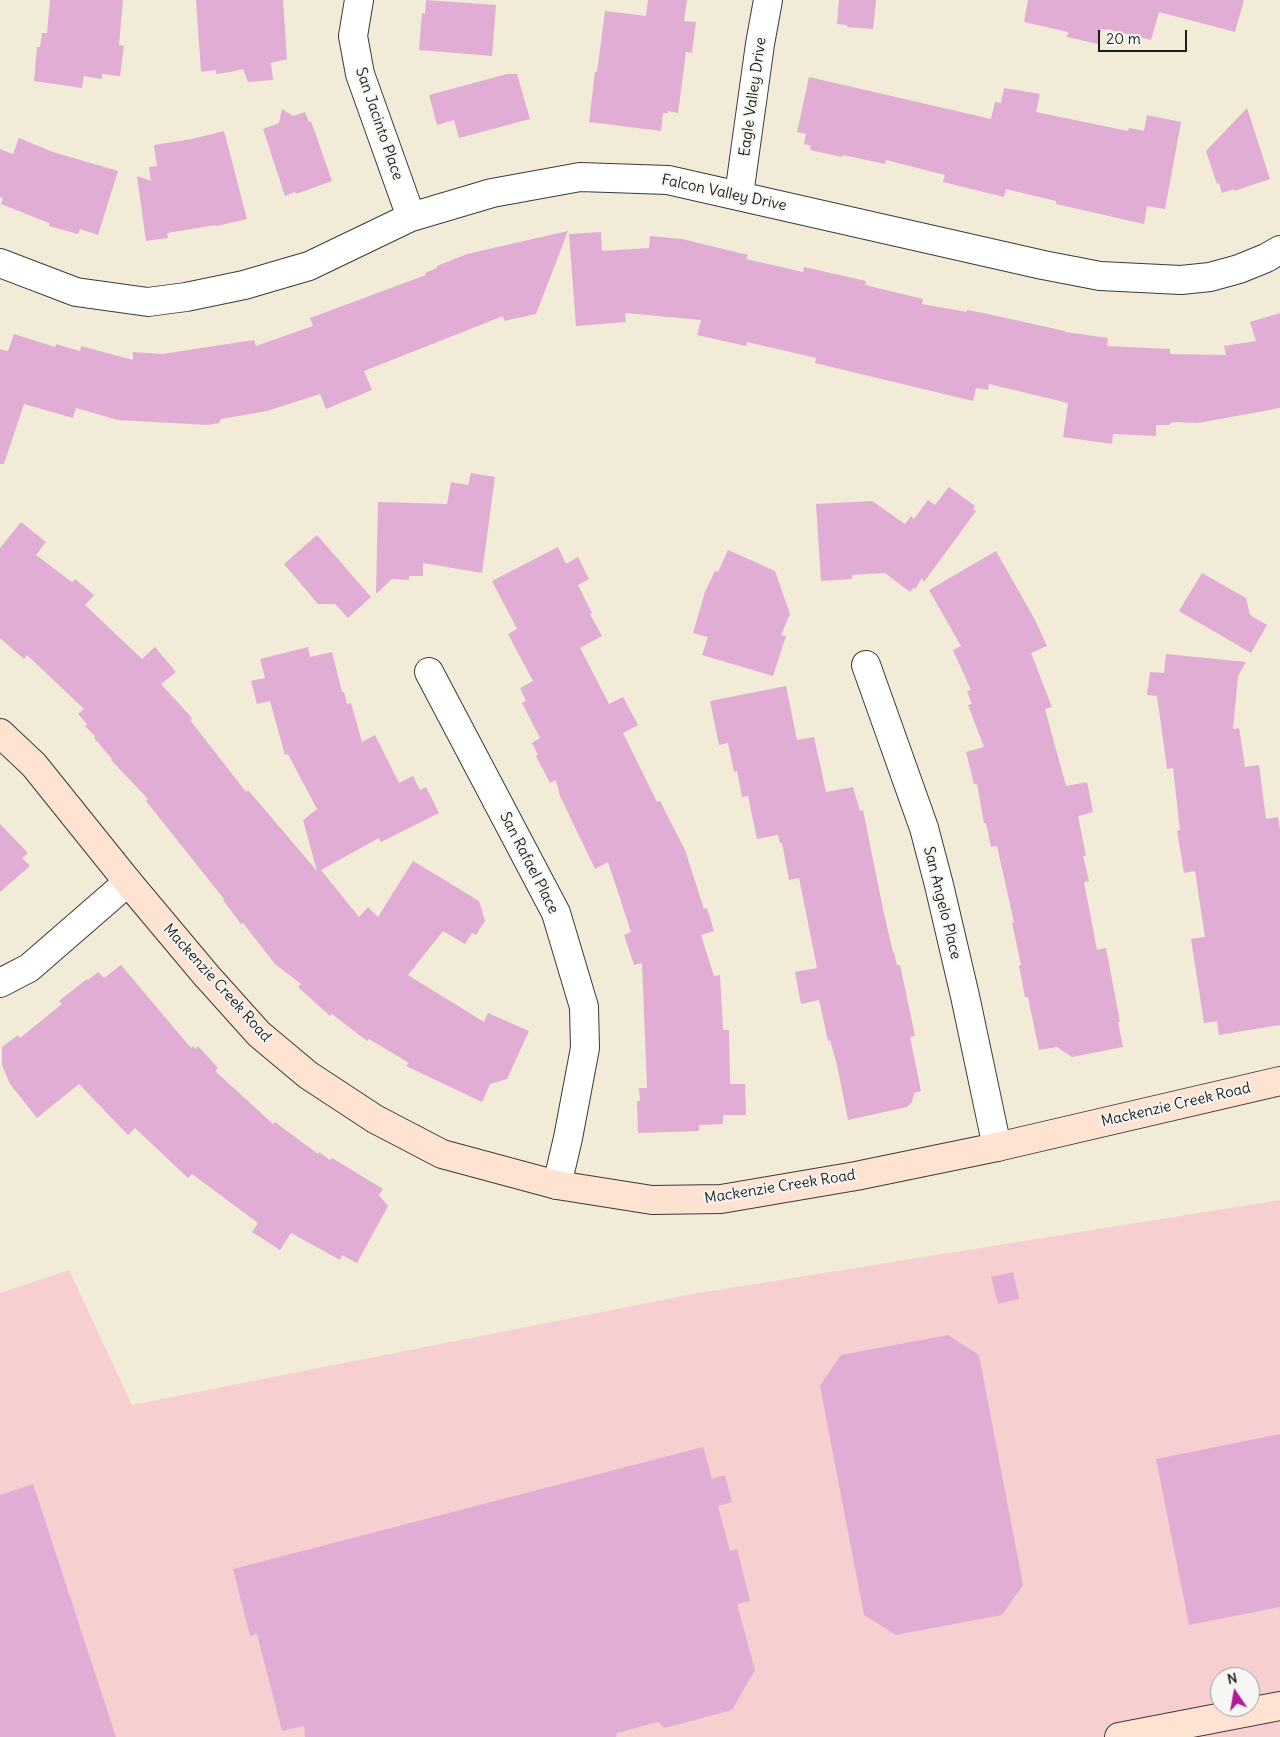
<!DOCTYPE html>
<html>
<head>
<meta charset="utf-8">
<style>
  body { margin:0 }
  #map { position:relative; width:1280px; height:1737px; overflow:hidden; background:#f1ebd8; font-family:Delius,sans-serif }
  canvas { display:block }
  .north { position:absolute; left:1210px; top:1667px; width:50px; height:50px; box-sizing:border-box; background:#f6f6f2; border:1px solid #9f9f9c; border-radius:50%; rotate:348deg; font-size:14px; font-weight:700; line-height:20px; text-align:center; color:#1c1c1c }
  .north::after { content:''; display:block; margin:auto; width:18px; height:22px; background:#b5179e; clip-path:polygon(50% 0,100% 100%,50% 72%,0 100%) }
  .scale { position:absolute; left:1098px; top:30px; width:89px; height:22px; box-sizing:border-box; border:2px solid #1c1c1c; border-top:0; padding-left:6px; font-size:15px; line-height:18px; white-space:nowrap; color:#1c1c1c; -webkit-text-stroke:4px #f6f6f2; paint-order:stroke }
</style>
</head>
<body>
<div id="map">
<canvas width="1280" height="1737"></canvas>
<div class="north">N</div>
<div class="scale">20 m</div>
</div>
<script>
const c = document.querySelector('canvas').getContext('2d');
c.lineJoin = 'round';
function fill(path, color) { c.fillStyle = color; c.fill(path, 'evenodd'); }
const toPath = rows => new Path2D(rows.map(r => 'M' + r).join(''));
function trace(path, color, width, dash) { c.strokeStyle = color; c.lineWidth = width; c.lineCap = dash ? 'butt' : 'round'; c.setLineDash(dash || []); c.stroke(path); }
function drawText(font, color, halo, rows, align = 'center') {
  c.font = font + ' Delius,sans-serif'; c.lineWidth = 4; c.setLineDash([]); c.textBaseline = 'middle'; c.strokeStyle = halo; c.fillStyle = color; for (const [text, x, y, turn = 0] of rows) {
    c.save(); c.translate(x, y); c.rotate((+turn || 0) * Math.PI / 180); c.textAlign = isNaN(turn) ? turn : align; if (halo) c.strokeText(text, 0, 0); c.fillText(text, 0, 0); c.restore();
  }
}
fill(toPath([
  [1280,1200,1280,1737,0,1737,0,1293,69,1270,132,1405,693,1294],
  [1220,1677,1250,1677,1250,1707,1220,1707]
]), '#f7cfd1');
fill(toPath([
  [50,0,123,0,119,45,124,46,120,76,102,74,102,79,84,76,82,88,34,81,37,47,40,47,42,33,47,33],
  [196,0,283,0,287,59,271,63,273,80,248,82,243,69,231,72,216,74,216,70,201,72],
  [426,0,496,5,492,56,419,50,422,13,425,14],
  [648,0,687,0,684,21,696,22,692,53,686,52,678,113,668,111,668,113,663,113,661,131,589,122,595,72,597,72,605,11,646,16],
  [839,0,876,0,873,29,847,27,847,25,837,24],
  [1028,0,1244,0,1235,32,1159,12,1151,40,1107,29,1106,30,1101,29,1098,44,1067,37,1068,32,1024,22],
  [507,74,517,74,530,119,459,138,454,120,437,125,429,95],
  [809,77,991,119,995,102,1001,103,1004,88,1040,94,1036,112,1128,131,1129,128,1144,131,1147,115,1181,122,1165,209,1147,206,1144,224,1056,204,1056,201,1006,189,1004,197,943,182,945,175,886,160,885,164,843,155,842,157,810,150,811,146,804,144,806,134,797,132],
  [1247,108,1270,179,1234,191,1234,189,1222,193,1219,183,1217,184,1206,151],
  [282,109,293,116,305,112,309,122,311,121,332,181,296,194,295,192,285,196,263,129,279,123],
  [224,131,247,219,217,226,216,225,167,233,168,238,146,241,137,176,151,181,149,167,157,166,154,145,192,139],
  [19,138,53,152,118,171,98,235,80,229,78,234,49,226,49,223,1,204,3,198,0,197,0,149,13,154],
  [568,231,536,314,504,321,503,316,364,371,372,390,326,409,320,394,267,411,221,419,219,423,208,425,118,420,76,408,73,418,24,404,4,464,0,464,0,349,8,351,14,334,55,347,56,344,80,351,81,346,133,360,133,352,162,354,254,340,256,346,313,326,310,318,426,275,425,273,437,268,437,266,467,254],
  [601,232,602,251,649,248,650,236,682,239,748,255,746,259,803,272,804,267,866,281,865,285,923,299,922,304,967,312,967,310,983,313,1065,331,1065,332,1108,338,1107,346,1170,349,1170,354,1226,355,1224,346,1256,341,1250,322,1280,313,1280,408,1198,423,1172,422,1169,425,1156,425,1156,436,1113,434,1112,444,1063,437,1068,403,989,384,988,390,976,388,973,401,815,363,816,358,747,342,746,346,697,335,701,320,625,313,626,322,576,326,569,234],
  [471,473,495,477,482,573,423,563,423,576,409,576,409,580,392,579,376,594,378,502,447,504,451,482,468,485],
  [949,487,975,506,973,509,976,511,924,582,922,578,915,589,913,588,910,592,885,573,852,575,852,579,821,581,816,504,872,501,905,524,911,516,914,519,928,500,935,505],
  [21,522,46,542,36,555,72,582,75,579,94,595,85,605,142,659,155,647,176,672,161,684,192,718,190,720,246,792,248,790,317,871,303,820,317,809,288,754,285,755,270,701,257,704,251,681,265,678,260,659,308,647,310,657,332,652,342,692,344,692,347,704,351,703,362,742,375,735,399,783,413,776,420,790,426,787,439,813,381,842,379,838,321,870,359,917,368,907,378,917,413,861,479,901,485,921,476,935,472,933,465,944,443,931,408,975,484,1022,488,1013,529,1031,507,1079,490,1084,482,1102,406,1066,409,1063,369,1039,367,1041,332,1014,330,1016,298,987,301,984,275,964,243,923,241,924,223,900,224,899,146,801,148,799,111,760,112,759,94,738,95,736,85,726,87,724,78,714,84,709,27,655,24,659,0,638,0,548],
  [317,535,371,597,348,618,335,604,318,604,284,564],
  [558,547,566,564,578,557,589,579,578,585,592,613,590,614,602,636,580,648,609,704,623,697,638,725,623,733,657,802,660,801,685,850,704,909,707,908,714,931,701,935,714,976,720,975,723,1030,729,1030,730,1084,745,1084,746,1115,723,1115,723,1124,699,1125,699,1131,638,1133,637,1101,640,1101,639,1088,647,1088,642,963,634,965,624,935,631,932,608,862,595,869,560,796,556,780,550,783,536,756,538,755,532,743,540,738,522,703,526,701,520,688,533,681,508,634,517,629,492,581],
  [728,550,775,571,790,614,781,635,786,636,773,676,702,655,708,637,693,633,705,592,715,571,718,572],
  [996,551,1035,620,1047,646,1031,653,1052,707,1045,709,1066,786,1087,782,1093,812,1078,816,1086,856,1083,856,1089,881,1084,882,1097,950,1106,948,1120,1022,1118,1022,1123,1047,1072,1057,1057,1047,1039,1050,1028,997,1025,997,1019,966,1021,965,1012,923,1014,922,997,846,991,847,986,823,984,823,977,784,974,784,966,752,984,747,968,705,972,704,967,691,971,690,953,650,961,646,929,590],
  [1202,573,1246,598,1250,615,1267,625,1251,653,1179,611],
  [1166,654,1246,662,1238,676,1233,729,1239,728,1245,767,1259,765,1266,819,1278,817,1280,830,1280,1025,1219,1035,1217,1021,1204,1023,1191,939,1205,937,1195,871,1184,873,1177,831,1180,830,1173,768,1167,769,1157,696,1147,695,1150,672,1164,673],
  [786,686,797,740,814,737,826,792,853,787,860,811,863,810,883,909,893,953,894,952,897,965,900,965,915,1036,910,1037,921,1091,914,1093,912,1102,907,1107,848,1120,837,1065,830,1040,828,1041,819,1000,801,1004,795,972,817,968,799,878,789,880,782,843,780,843,778,835,757,839,748,796,742,797,737,771,734,772,728,743,719,745,710,701],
  [0,824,28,853,22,858,30,866,0,892],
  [121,965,191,1048,193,1046,196,1049,198,1046,218,1068,215,1071,273,1124,275,1122,318,1154,319,1152,330,1160,332,1158,383,1189,379,1195,388,1206,357,1263,342,1255,340,1260,291,1233,280,1250,252,1232,258,1223,192,1174,188,1178,135,1128,128,1135,79,1084,37,1118,10,1084,2,1065,2,1047,18,1035,20,1038,62,1004,59,1001,87,979,88,980,98,972,104,978],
  [1013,1272,1019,1299,998,1304,991,1277],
  [948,1335,979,1355,1023,1585,1002,1615,896,1635,864,1615,820,1386,841,1355],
  [1280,1434,1280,1607,1189,1625,1156,1459],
  [703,1447,712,1479,725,1475,732,1502,718,1506,730,1551,737,1549,750,1601,737,1604,755,1670,732,1710,665,1728,658,1722,617,1733,616,1737,305,1737,304,1726,282,1731,257,1634,250,1636,233,1569],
  [33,1484,116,1737,0,1737,0,1495]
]), '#e2add4');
const street = toPath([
  [359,0,353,36,360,74,411,217],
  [739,195,760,44,768,0],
  [0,263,76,292,148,302,186,297,244,285,309,266,411,217,492,193,580,177,668,180,1043,265,1100,276,1181,280,1210,277,1239,269,1266,258,1280,250],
  [866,665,924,828,939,885,965,996,997,1147],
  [429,672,556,913,584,1007,585,1048,568,1138,557,1185],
  [0,983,29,968,128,882]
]);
const secondary = toPath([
  [0,733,34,765,128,882,206,975,259,1034,308,1075,375,1119,442,1154,557,1185,652,1200,721,1199,856,1176,997,1147,1280,1081],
  [1119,1737,1280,1706]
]);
trace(street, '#3c3b38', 30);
trace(secondary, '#3c3b38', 30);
trace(street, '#fff', 28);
trace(secondary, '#fee3d2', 28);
drawText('15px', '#1c1c1c', '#f6f6f2', [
  ["Eagle Valley Drive",753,97,-82],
  ["San Jacinto Place",379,124,71],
  ["Falcon Valley Drive",724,193,12],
  ["San Rafael Place",529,863,63],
  ["San Angelo Place",942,903,76],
  ["Mackenzie Creek Road",217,983,48],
  ["Mackenzie Creek Road",1176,1105,-13],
  ["Mackenzie Creek Road",780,1187,-9]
]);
</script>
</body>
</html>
